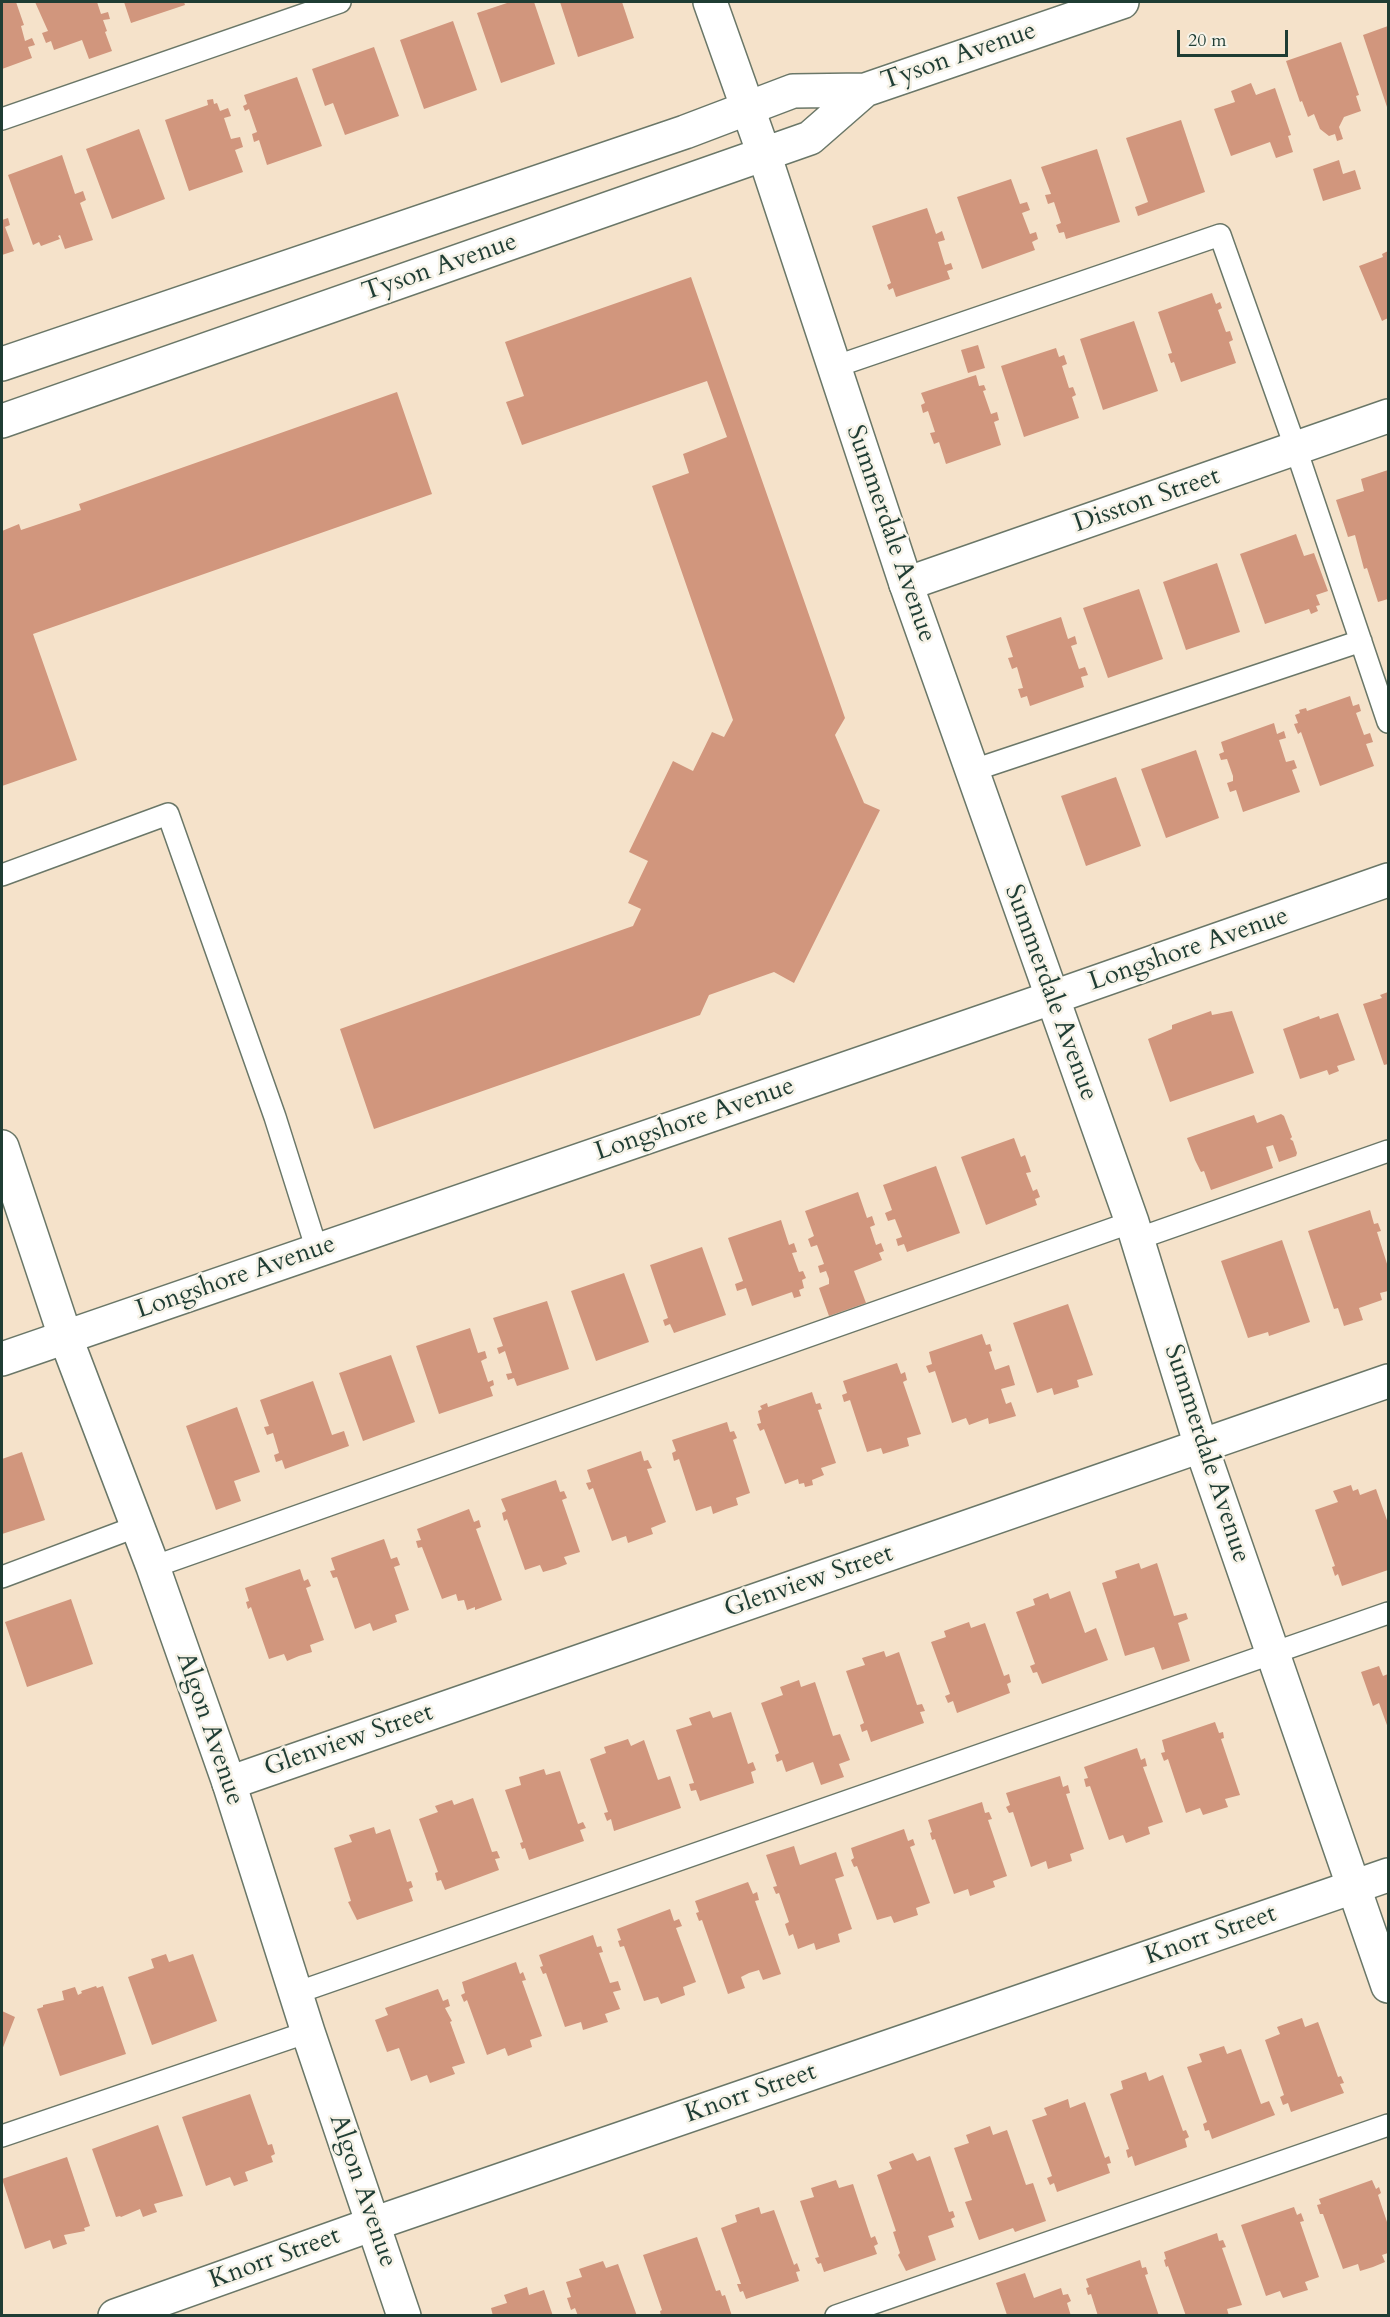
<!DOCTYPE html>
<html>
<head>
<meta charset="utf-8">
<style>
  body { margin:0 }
  #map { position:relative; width:1390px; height:2317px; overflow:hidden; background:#f5e2ca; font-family:Cardo,serif }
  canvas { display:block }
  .frame { position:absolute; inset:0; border:3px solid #1f3d34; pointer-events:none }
  .scale { position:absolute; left:1177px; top:30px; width:111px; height:27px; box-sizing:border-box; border:3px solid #1f3d34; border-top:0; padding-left:8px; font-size:18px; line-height:21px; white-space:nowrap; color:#1f3d34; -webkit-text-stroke:4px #f7f3e8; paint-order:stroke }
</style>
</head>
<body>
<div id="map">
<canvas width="1390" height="2317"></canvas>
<div class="frame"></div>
<div class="scale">20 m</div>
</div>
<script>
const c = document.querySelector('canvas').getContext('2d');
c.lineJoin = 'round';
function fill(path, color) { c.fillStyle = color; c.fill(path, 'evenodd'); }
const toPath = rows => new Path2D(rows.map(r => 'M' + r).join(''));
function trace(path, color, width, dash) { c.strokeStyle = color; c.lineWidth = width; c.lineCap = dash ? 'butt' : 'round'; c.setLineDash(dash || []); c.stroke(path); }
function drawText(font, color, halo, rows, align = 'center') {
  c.font = font + ' Cardo,serif'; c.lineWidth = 5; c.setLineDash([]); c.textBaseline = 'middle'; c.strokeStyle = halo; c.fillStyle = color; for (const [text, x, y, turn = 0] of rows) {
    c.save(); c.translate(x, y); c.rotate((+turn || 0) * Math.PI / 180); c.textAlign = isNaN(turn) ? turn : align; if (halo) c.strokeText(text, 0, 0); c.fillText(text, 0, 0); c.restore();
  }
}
fill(toPath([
  [2,2,16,2,24,25,21,26,25,41,32,38,35,45,28,47,32,58,2,69],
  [35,2,97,2,101,14,108,12,110,19,103,20,107,31,105,32,112,51,89,59,82,40,54,50,51,41,46,43,42,33,48,31],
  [124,2,184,2,185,5,131,23],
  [510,2,534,2,555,64,501,83,477,13],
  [560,2,622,2,634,38,578,57],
  [453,21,477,90,424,109,400,40],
  [1388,26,1388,110,1363,35],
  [1341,42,1359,95,1356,96,1361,111,1344,117,1339,127,1343,139,1337,141,1335,134,1329,136,1320,129,1314,114,1308,117,1302,101,1300,102,1286,61],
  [374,47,399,116,345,135,333,103,325,106,312,69],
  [297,77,322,146,267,165,259,140,254,142,252,134,257,132,249,109,245,111,243,106,247,104,244,95],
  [1251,83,1256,95,1275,88,1291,135,1288,136,1293,152,1276,158,1270,142,1231,156,1214,109,1235,102,1231,91],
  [213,99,214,104,217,103,220,111,228,108,231,116,224,118,231,139,240,137,243,147,235,150,243,172,189,191,165,120,208,105,207,100],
  [1181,120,1205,192,1138,216,1135,207,1148,202,1126,138],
  [139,129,165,199,112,219,86,149],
  [1097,149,1120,222,1066,239,1064,232,1059,233,1056,225,1061,223,1054,202,1048,204,1045,195,1051,194,1041,167],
  [62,155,75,194,83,191,86,200,80,203,93,240,65,249,60,235,58,236,60,239,41,246,39,242,33,245,8,175],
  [1339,160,1343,174,1355,170,1361,189,1323,201,1313,169],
  [1011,179,1020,204,1027,202,1030,210,1022,213,1030,234,1036,232,1038,239,1032,242,1035,250,982,269,957,197],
  [927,208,936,234,942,231,945,240,938,242,945,265,951,263,953,269,947,271,950,279,896,297,893,288,889,290,887,285,891,283,872,226],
  [8,218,10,225,5,227,14,251,2,255,2,220],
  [1388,251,1388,318,1382,321,1359,266,1383,257,1382,254],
  [691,277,845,718,835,735,864,803,880,810,794,983,774,972,709,995,700,1015,374,1129,340,1029,633,926,641,909,628,903,648,861,629,852,673,761,693,771,712,732,724,737,733,720,652,486,689,473,683,454,727,437,707,381,522,445,506,402,524,396,505,342],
  [1212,293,1216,304,1220,302,1222,308,1218,310,1226,332,1230,331,1233,340,1229,342,1236,363,1181,382,1174,362,1171,363,1168,354,1172,353,1158,312],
  [1134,321,1158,391,1103,410,1080,339],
  [978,345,985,368,968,373,961,350],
  [1056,348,1059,357,1064,355,1067,364,1062,366,1069,388,1073,387,1076,395,1072,397,1079,418,1024,437,1001,366],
  [976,375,979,386,984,385,986,390,983,391,991,414,997,412,999,420,994,422,1001,445,946,464,939,442,934,444,930,433,935,432,928,411,923,413,921,405,925,403,921,393],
  [397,392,432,494,33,634,77,760,2,786,2,531,19,524,21,530,81,510,79,504],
  [1388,470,1388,599,1378,602,1367,568,1364,569,1355,535,1348,537,1336,500,1364,491,1361,479],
  [1296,534,1304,556,1314,553,1328,591,1316,595,1320,605,1316,606,1318,611,1311,614,1309,609,1265,624,1240,554],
  [1217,563,1240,632,1186,650,1163,582],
  [1139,589,1163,659,1108,678,1083,608],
  [1061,617,1068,639,1075,636,1077,644,1071,646,1079,669,1085,667,1088,675,1081,677,1084,687,1030,706,1027,696,1021,698,1018,689,1023,688,1017,667,1012,669,1008,658,1013,657,1006,636],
  [1350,696,1353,706,1359,704,1361,711,1356,713,1364,735,1370,733,1373,742,1366,744,1374,766,1320,786,1301,732,1298,734,1294,724,1298,723,1295,715,1300,713,1299,710,1306,708,1307,711],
  [1274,723,1277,734,1284,731,1286,738,1279,740,1286,762,1294,760,1297,768,1292,770,1300,792,1243,812,1236,790,1230,792,1227,783,1233,781,1233,776,1227,759,1221,760,1219,754,1224,752,1221,742],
  [1196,750,1219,818,1166,838,1141,769],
  [1116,777,1141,846,1086,866,1061,796],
  [1388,992,1388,1064,1384,1065,1363,1004,1382,998,1380,995],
  [1211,1011,1212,1015,1232,1011,1254,1073,1170,1102,1148,1039,1172,1029,1172,1025],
  [1338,1013,1355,1060,1337,1066,1339,1071,1329,1075,1327,1070,1300,1079,1283,1029,1319,1016,1320,1019],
  [1281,1114,1284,1116,1292,1137,1290,1139,1293,1141,1297,1153,1296,1156,1279,1162,1273,1145,1266,1147,1273,1168,1211,1190,1204,1171,1201,1172,1195,1160,1187,1138,1254,1115,1257,1123],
  [1014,1138,1021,1157,1025,1155,1031,1172,1026,1173,1033,1191,1037,1189,1040,1197,1035,1199,1037,1205,986,1225,961,1157],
  [936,1166,960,1233,907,1252,904,1244,898,1246,896,1239,902,1237,895,1219,888,1221,885,1213,892,1210,883,1185],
  [858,1192,867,1218,872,1216,875,1225,870,1227,876,1245,881,1243,884,1251,879,1253,882,1260,854,1271,866,1303,829,1316,819,1288,829,1284,829,1279,826,1271,820,1273,818,1266,824,1264,817,1245,811,1247,808,1239,814,1236,805,1211],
  [1370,1210,1374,1224,1378,1223,1381,1231,1377,1232,1388,1267,1388,1291,1380,1293,1382,1300,1359,1308,1363,1320,1344,1326,1338,1308,1334,1309,1308,1231],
  [781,1220,789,1245,794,1243,797,1252,792,1253,799,1272,803,1271,806,1278,802,1280,804,1288,799,1290,801,1296,794,1298,792,1292,752,1306,746,1288,737,1291,735,1284,743,1281,728,1238],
  [1282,1240,1310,1322,1269,1336,1268,1332,1248,1338,1221,1261],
  [702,1247,726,1315,674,1333,670,1324,665,1326,663,1320,668,1318,650,1265],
  [624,1273,649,1342,596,1361,571,1291],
  [547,1301,569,1369,517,1386,514,1378,508,1380,506,1374,512,1373,505,1351,499,1354,497,1348,503,1346,493,1318],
  [1068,1304,1093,1375,1077,1380,1079,1387,1054,1395,1052,1388,1037,1393,1013,1323],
  [470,1328,478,1353,485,1351,487,1358,481,1361,488,1382,493,1380,494,1385,490,1387,493,1396,439,1414,416,1346],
  [982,1334,986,1345,990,1344,992,1351,989,1352,995,1370,1009,1365,1015,1385,1001,1389,1006,1404,1011,1402,1016,1416,989,1424,988,1418,969,1425,966,1418,952,1423,935,1371,929,1373,926,1366,932,1364,929,1352],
  [391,1355,415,1422,363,1441,339,1373],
  [897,1363,901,1374,905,1372,907,1380,903,1382,921,1434,907,1438,909,1446,883,1454,881,1448,867,1452,850,1400,844,1402,842,1395,847,1393,843,1381],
  [313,1381,332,1435,344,1431,349,1446,285,1469,282,1460,276,1462,274,1455,279,1453,273,1433,267,1435,264,1427,269,1426,260,1400],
  [812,1392,816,1404,820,1403,822,1409,818,1410,836,1463,821,1468,824,1475,812,1480,813,1485,805,1487,804,1483,799,1484,798,1479,785,1484,764,1429,760,1431,757,1424,761,1423,758,1411,762,1409,760,1406,767,1403,768,1407],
  [237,1407,260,1472,234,1481,241,1501,216,1510,186,1426],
  [727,1422,730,1432,734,1431,737,1438,733,1440,750,1493,736,1498,738,1505,726,1509,713,1514,711,1506,696,1511,679,1459,674,1461,672,1453,676,1451,672,1440],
  [641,1451,644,1461,648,1460,652,1468,647,1469,666,1522,651,1528,653,1534,628,1543,626,1536,612,1541,593,1488,589,1490,586,1483,591,1482,587,1470],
  [22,1452,45,1520,2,1534,2,1459],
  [556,1480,560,1492,564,1491,567,1498,562,1500,580,1552,564,1557,567,1564,557,1568,543,1572,540,1565,525,1570,507,1519,504,1521,502,1513,506,1511,501,1499],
  [1351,1485,1353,1491,1358,1489,1360,1495,1376,1489,1388,1523,1388,1570,1342,1586,1338,1574,1335,1576,1332,1567,1335,1566,1315,1510,1338,1502,1333,1491],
  [469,1509,474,1522,479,1520,481,1527,476,1529,502,1600,475,1610,475,1607,467,1610,464,1600,458,1601,456,1594,442,1599,422,1547,418,1548,416,1541,421,1540,417,1529],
  [384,1539,391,1559,397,1557,400,1565,394,1567,409,1610,395,1615,397,1622,373,1631,370,1623,355,1629,337,1577,333,1578,330,1571,335,1570,331,1558],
  [1139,1563,1141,1569,1157,1563,1174,1616,1186,1613,1188,1619,1178,1623,1190,1661,1162,1670,1154,1647,1125,1656,1102,1583,1117,1578,1115,1571],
  [300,1569,304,1581,308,1579,311,1586,306,1588,324,1640,310,1645,312,1652,299,1656,287,1661,284,1654,269,1659,251,1607,248,1609,246,1602,249,1601,245,1588],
  [1070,1591,1085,1633,1096,1628,1108,1660,1042,1684,1037,1672,1033,1673,1030,1666,1035,1664,1016,1612,1035,1605,1033,1599,1048,1593,1050,1599],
  [71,1599,93,1664,27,1687,5,1622],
  [969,1622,971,1628,985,1623,1004,1676,1009,1674,1011,1682,1007,1684,1010,1693,957,1713,953,1701,948,1703,945,1696,950,1694,931,1642,946,1637,944,1631],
  [884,1651,886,1657,899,1652,917,1705,922,1704,925,1711,920,1712,924,1723,871,1742,867,1730,862,1732,860,1725,864,1723,846,1671,865,1665,862,1658],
  [1379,1666,1383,1676,1388,1674,1388,1728,1379,1703,1373,1706,1361,1672],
  [799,1680,801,1687,815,1682,833,1736,840,1734,850,1760,839,1764,844,1777,821,1785,813,1762,786,1772,782,1760,777,1762,775,1755,779,1753,761,1703,783,1695,780,1687],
  [710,1711,713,1718,731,1712,748,1764,753,1762,756,1770,751,1772,754,1783,700,1801,696,1790,691,1791,689,1784,694,1783,676,1730,692,1725,689,1718],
  [1215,1722,1219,1733,1223,1732,1224,1738,1221,1739,1240,1795,1225,1799,1228,1807,1203,1815,1200,1808,1186,1813,1168,1759,1164,1761,1161,1753,1165,1752,1162,1740],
  [628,1739,631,1746,644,1740,658,1780,670,1776,681,1808,614,1831,611,1819,607,1821,604,1813,608,1812,590,1759,606,1753,604,1747],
  [1137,1748,1141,1760,1145,1758,1147,1766,1143,1767,1163,1822,1148,1827,1150,1834,1126,1843,1123,1835,1109,1840,1090,1786,1086,1787,1084,1779,1088,1778,1084,1767],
  [544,1769,546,1775,560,1771,578,1824,583,1822,586,1828,580,1830,584,1841,529,1860,525,1848,522,1849,520,1843,523,1842,505,1790,521,1785,519,1777],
  [1060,1776,1063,1787,1068,1785,1070,1793,1066,1794,1084,1849,1070,1854,1072,1861,1048,1869,1046,1861,1031,1867,1013,1812,1009,1813,1006,1807,1010,1805,1006,1793],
  [473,1798,492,1852,497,1851,500,1858,495,1859,499,1870,445,1890,441,1880,437,1881,435,1873,438,1872,419,1819,438,1812,435,1806,452,1800,454,1805],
  [982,1802,985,1813,989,1812,992,1819,988,1820,1007,1876,993,1881,995,1887,970,1896,968,1889,954,1894,935,1839,932,1840,930,1833,932,1832,928,1820],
  [374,1827,376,1834,390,1829,407,1882,411,1881,413,1887,409,1889,413,1901,357,1920,348,1902,351,1901,334,1848,352,1842,349,1835],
  [904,1829,908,1841,913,1839,915,1845,910,1847,930,1903,916,1908,918,1915,894,1923,891,1916,877,1920,857,1866,854,1867,851,1860,854,1858,851,1848],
  [794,1846,800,1865,836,1852,844,1876,835,1879,852,1929,838,1934,840,1942,816,1950,814,1943,798,1949,793,1934,789,1936,785,1924,789,1922,779,1893,776,1894,773,1887,777,1886,766,1855],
  [748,1882,753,1894,757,1892,759,1900,755,1901,781,1974,763,1980,759,1970,749,1973,741,1977,745,1988,728,1994,702,1920,699,1921,696,1913,699,1912,695,1901],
  [670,1909,674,1921,679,1919,682,1926,676,1928,696,1982,683,1987,685,1995,661,2004,658,1997,644,2001,624,1946,620,1947,618,1941,621,1940,617,1929],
  [593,1935,597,1947,601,1946,603,1952,599,1953,610,1983,618,1981,621,1990,613,1992,620,2009,605,2014,608,2022,583,2030,581,2022,565,2027,546,1973,543,1974,540,1967,543,1966,539,1955],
  [166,1954,169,1962,193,1954,217,2021,152,2045,128,1977,154,1968,151,1959],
  [516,1962,520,1974,523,1972,526,1980,522,1981,542,2036,530,2040,532,2047,508,2056,505,2048,487,2055,467,2000,464,2002,461,1995,465,1993,462,1982],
  [96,1986,97,1988,103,1986,126,2054,60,2076,37,2009,43,2007,43,2005,64,2000,62,1991,75,1987,78,1995,82,1993,81,1991],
  [438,1989,443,2001,448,1999,450,2006,445,2008,452,2021,450,2022,465,2063,452,2067,455,2074,430,2083,427,2075,411,2081,399,2048,387,2052,375,2020,388,2015,385,2008],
  [2,2011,15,2017,2,2050],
  [1302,2018,1305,2027,1318,2022,1338,2077,1341,2076,1344,2083,1340,2084,1344,2093,1291,2112,1288,2103,1283,2105,1280,2097,1284,2095,1265,2040,1280,2034,1277,2027],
  [1224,2046,1227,2054,1241,2049,1261,2104,1269,2101,1275,2115,1212,2139,1209,2130,1205,2131,1203,2124,1207,2122,1187,2067,1202,2062,1199,2054],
  [1146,2072,1149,2081,1163,2075,1183,2131,1186,2130,1189,2137,1185,2139,1187,2147,1135,2166,1132,2156,1128,2158,1126,2150,1129,2149,1110,2094,1123,2089,1121,2081],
  [250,2094,268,2145,272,2144,275,2154,271,2156,273,2162,245,2172,248,2181,242,2183,234,2186,230,2177,206,2186,182,2117],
  [1068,2099,1070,2108,1085,2102,1105,2158,1109,2156,1111,2163,1107,2164,1110,2173,1057,2192,1054,2183,1050,2185,1047,2178,1052,2176,1032,2120,1047,2115,1044,2108],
  [158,2125,183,2196,154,2204,157,2212,143,2217,140,2209,121,2217,120,2216,116,2217,92,2149],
  [990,2126,993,2135,1007,2130,1026,2185,1033,2183,1046,2221,1015,2232,1013,2228,979,2240,965,2202,972,2200,954,2148,969,2143,966,2135],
  [913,2153,917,2161,930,2156,949,2212,953,2211,955,2217,951,2219,954,2227,928,2236,936,2260,906,2271,898,2255,900,2253,893,2232,896,2231,877,2175,892,2169,889,2162],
  [67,2157,90,2226,84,2228,85,2231,64,2235,67,2244,61,2246,53,2249,50,2240,25,2249,2,2179],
  [836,2180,839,2188,853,2184,871,2238,875,2236,878,2244,874,2246,877,2254,824,2272,821,2263,818,2264,815,2258,819,2257,800,2201,814,2197,811,2188],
  [1372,2180,1376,2189,1379,2187,1381,2193,1378,2195,1388,2225,1388,2253,1382,2255,1385,2262,1373,2267,1360,2271,1358,2264,1343,2269,1323,2214,1320,2214,1317,2205,1321,2204,1319,2199],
  [759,2207,761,2214,774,2210,794,2265,797,2263,800,2271,796,2272,799,2281,746,2299,743,2291,740,2292,737,2284,741,2284,721,2228,737,2222,735,2215],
  [1294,2207,1297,2215,1301,2213,1304,2221,1300,2222,1319,2277,1305,2282,1308,2290,1295,2294,1283,2298,1280,2291,1266,2296,1241,2225],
  [1217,2233,1219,2241,1223,2240,1226,2247,1222,2248,1242,2305,1227,2309,1229,2316,1186,2316,1168,2266,1166,2267,1164,2260,1166,2259,1164,2252],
  [697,2237,716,2291,720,2290,722,2296,725,2295,732,2316,661,2316,660,2311,662,2310,643,2255],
  [1140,2260,1142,2268,1146,2267,1148,2274,1145,2275,1159,2316,1098,2316,1091,2294,1088,2295,1086,2288,1089,2287,1086,2279],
  [603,2261,606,2268,618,2264,637,2316,578,2316,575,2308,571,2310,567,2298,571,2297,566,2282,582,2277,579,2269],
  [1025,2273,1034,2298,1061,2288,1063,2295,1068,2294,1071,2301,1067,2303,1071,2316,1007,2315,996,2283],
  [527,2287,529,2295,544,2290,553,2316,493,2316,491,2308,507,2303,504,2295]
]), '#d1967d');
const lane = toPath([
  [2,119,340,2],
  [834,367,1220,235,1296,449,1388,722],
  [971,771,1361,641],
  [2,875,168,814,275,1117,317,1250],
  [1137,1239,1388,1151],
  [153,1567,1132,1222],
  [2,1577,138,1526],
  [296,1993,1388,1613],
  [2,2136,308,2032],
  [836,2316,1388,2125]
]);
const street = toPath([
  [906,584,1388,416],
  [2,1359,1051,998,1388,880],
  [229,1783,1388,1381],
  [115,2316,373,2224,1388,1875]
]);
const secondary = toPath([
  [710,2,764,154,906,584,1132,1222,1201,1446,1388,1986],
  [2,364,685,132,793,91,865,90,1122,2],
  [2,421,810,138,865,90],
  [2,1147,65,1336,153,1567,229,1783,308,2032,404,2316]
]);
trace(lane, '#6a7768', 24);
trace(street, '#6a7768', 36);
trace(secondary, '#6a7768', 36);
trace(lane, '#fff', 21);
trace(street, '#fff', 33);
trace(secondary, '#fff', 33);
drawText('26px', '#1f3d34', '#f7f3e8', [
  ["Tyson Avenue",959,57,-19],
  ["Tyson Avenue",440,268,-19],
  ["Disston Street",1147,501,-19],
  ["Summerdale Avenue",890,534,71],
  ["Longshore Avenue",1189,950,-19],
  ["Summerdale Avenue",1050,993,70],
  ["Longshore Avenue",695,1120,-19],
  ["Longshore Avenue",236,1278,-19],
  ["Summerdale Avenue",1206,1454,72],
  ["Glenview Street",809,1582,-19],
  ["Algon Avenue",209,1729,71],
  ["Glenview Street",349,1741,-19],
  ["Knorr Street",1211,1936,-19],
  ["Knorr Street",751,2094,-19],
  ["Algon Avenue",362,2191,71],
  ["Knorr Street",275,2259,-20]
]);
</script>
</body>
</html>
